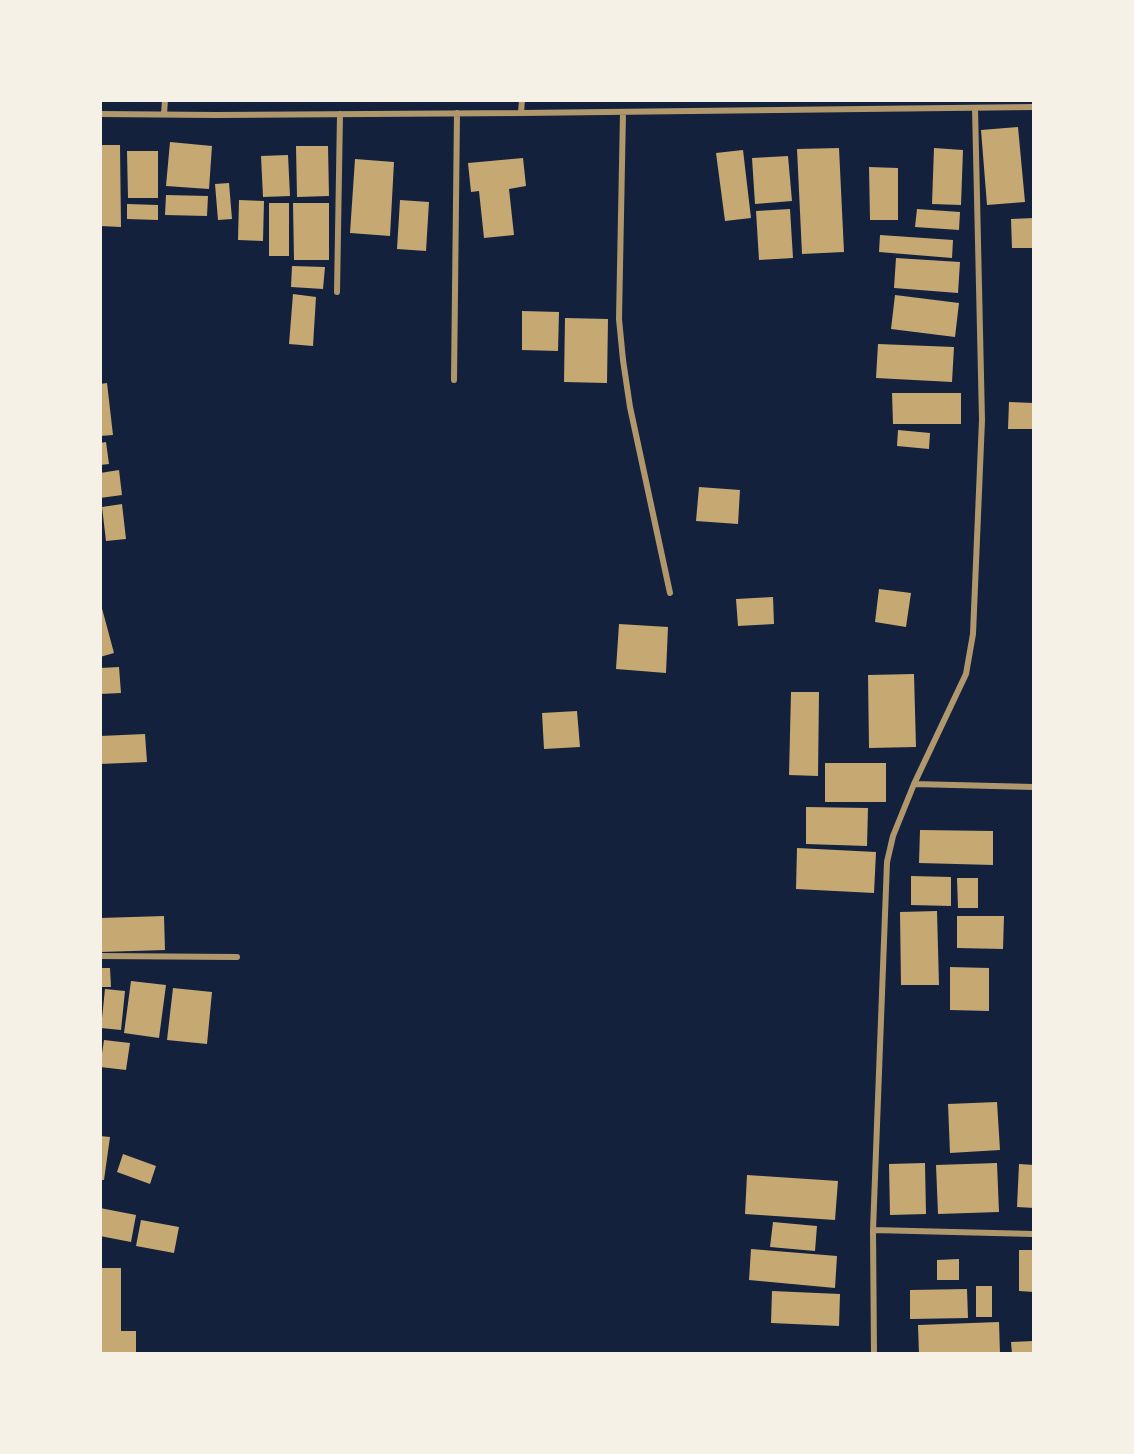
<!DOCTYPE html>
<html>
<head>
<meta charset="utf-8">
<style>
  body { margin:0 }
  #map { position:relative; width:1134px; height:1454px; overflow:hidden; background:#14213d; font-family:Figtree,sans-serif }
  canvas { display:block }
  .frame { position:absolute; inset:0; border:102px solid #f6f1e7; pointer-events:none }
</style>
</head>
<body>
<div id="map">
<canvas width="1134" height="1454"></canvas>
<div class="frame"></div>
</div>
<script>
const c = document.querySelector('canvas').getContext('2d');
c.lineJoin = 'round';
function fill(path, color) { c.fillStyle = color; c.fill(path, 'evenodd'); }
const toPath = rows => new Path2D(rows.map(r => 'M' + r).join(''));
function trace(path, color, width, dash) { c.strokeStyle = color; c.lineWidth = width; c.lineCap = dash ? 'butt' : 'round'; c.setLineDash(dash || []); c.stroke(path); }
fill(toPath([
  [1018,127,1025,202,987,205,981,130],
  [170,142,212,146,209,189,166,186],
  [100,145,120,145,121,227,100,226],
  [296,146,328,146,329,196,297,197],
  [839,148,844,252,802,254,797,149],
  [934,148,963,150,961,205,932,204],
  [743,150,751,218,725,221,716,153],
  [127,151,158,151,158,198,128,198],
  [288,155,290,196,263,197,261,156],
  [788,156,792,201,755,204,752,158],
  [523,158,526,186,509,189,514,235,484,238,479,191,471,192,468,163],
  [355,159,394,162,390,236,350,233],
  [869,167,898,168,898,220,870,220],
  [229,183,232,219,218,220,215,184],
  [166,195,208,196,207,216,165,215],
  [239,200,264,201,263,241,238,240],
  [400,200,429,202,426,251,397,249],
  [269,203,289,203,289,256,269,256],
  [293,203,329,203,329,260,294,260],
  [127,204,158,205,158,220,127,219],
  [790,209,793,258,759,260,756,211],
  [917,209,960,212,959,230,915,227],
  [1034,218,1034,248,1012,248,1011,219],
  [880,235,953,240,952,258,879,252],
  [896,258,960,262,958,293,894,288],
  [292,266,325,267,323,289,291,287],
  [293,294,316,297,313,346,289,344],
  [895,295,959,303,955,337,891,329],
  [522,311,559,312,558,351,522,350],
  [565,318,608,319,607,383,564,382],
  [878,344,954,347,952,382,876,378],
  [107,383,113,435,100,436,100,384],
  [892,393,961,393,961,424,893,424],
  [1009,402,1034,403,1034,429,1008,429],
  [898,430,930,433,929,449,897,446],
  [106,442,109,464,100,465,100,443],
  [119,470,122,495,100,498,100,473],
  [699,487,740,490,738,524,696,521],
  [122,504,126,539,106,541,102,507],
  [879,589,911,593,906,627,875,622],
  [773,597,774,624,738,626,736,599],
  [100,601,114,653,100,657],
  [619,624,668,627,666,673,616,669],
  [119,667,121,693,100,694,100,668],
  [914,674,916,747,869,748,868,675],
  [791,692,819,692,818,776,789,775],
  [577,711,580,747,544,749,542,713],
  [145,734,147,762,100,764,100,736],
  [825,763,886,763,886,802,825,802],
  [806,807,868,808,867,846,806,844],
  [920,830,993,831,993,865,919,863],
  [797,848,876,852,874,893,796,889],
  [911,876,951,877,951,906,911,905],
  [957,878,978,878,978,908,958,908],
  [937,911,939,985,901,985,900,912],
  [164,916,165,950,100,952,100,918],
  [957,916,1004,916,1003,949,957,948],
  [950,967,989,968,989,1011,950,1010],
  [100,968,110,968,111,987,100,987],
  [131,981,166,985,159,1038,124,1033],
  [173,988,212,992,207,1044,167,1040],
  [105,989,125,991,121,1030,101,1028],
  [104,1040,130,1043,126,1070,100,1067],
  [997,1102,1000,1150,950,1153,948,1104],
  [100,1136,110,1137,104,1180,100,1180],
  [123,1154,156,1166,150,1184,117,1172],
  [925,1163,926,1214,890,1215,889,1164],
  [997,1163,999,1212,938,1214,936,1165],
  [1019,1164,1034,1165,1034,1208,1017,1207],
  [747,1175,838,1181,835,1220,745,1214],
  [100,1208,136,1215,131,1242,100,1236],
  [141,1220,179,1227,174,1253,136,1246],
  [773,1222,817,1226,815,1251,770,1247],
  [751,1249,837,1256,835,1288,749,1280],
  [1019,1250,1034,1250,1034,1292,1019,1291],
  [959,1259,959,1280,937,1280,937,1260],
  [100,1268,121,1268,121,1331,136,1331,136,1354,100,1354],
  [976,1286,992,1286,992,1317,976,1317],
  [967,1289,968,1318,910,1319,910,1290],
  [772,1291,840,1294,839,1326,771,1323],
  [999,1322,1000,1354,919,1354,918,1325],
  [1034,1341,1034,1354,1012,1354,1011,1342]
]), '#c6a872');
trace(toPath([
  [623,112,619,319,623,360,630,407,670,593],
  [521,113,522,100],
  [100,114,216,115,521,113,1034,107],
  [164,114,165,100],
  [337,292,340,114],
  [454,380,457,113],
  [914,784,1034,787],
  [100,956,237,957],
  [873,1230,1034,1234],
  [874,1354,873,1230,887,862,893,836,914,784,966,674,973,634,982,420,975,108]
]), '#b1986c', 6);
</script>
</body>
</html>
